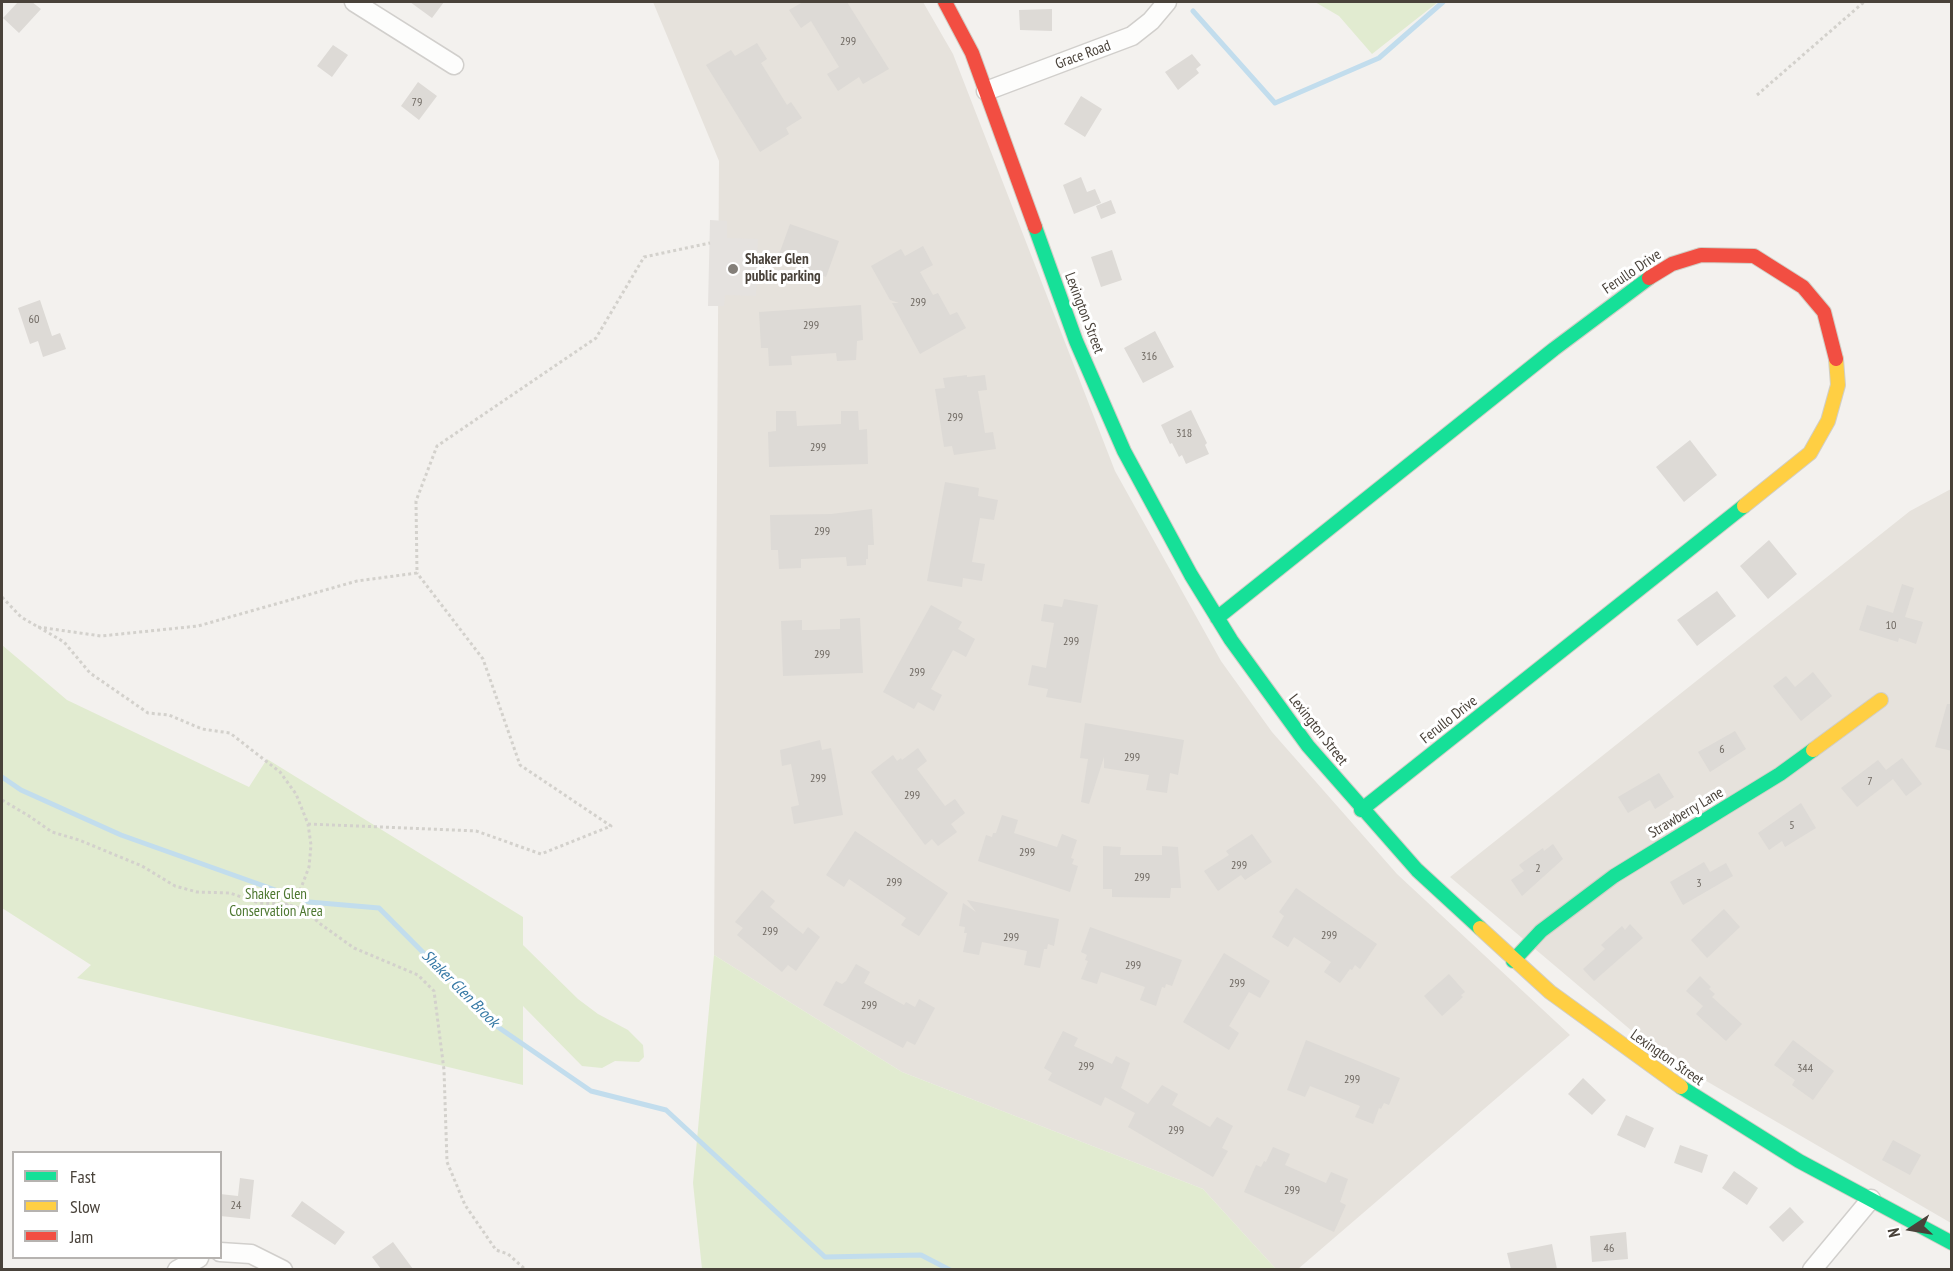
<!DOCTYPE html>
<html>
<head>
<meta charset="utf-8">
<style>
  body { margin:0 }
  #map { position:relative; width:1953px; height:1271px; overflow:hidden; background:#f3f1ee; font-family:"PT Sans Narrow",sans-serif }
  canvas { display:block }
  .frame { position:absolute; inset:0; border:3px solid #49423a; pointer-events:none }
  .legend { position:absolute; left:12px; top:1151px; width:210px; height:108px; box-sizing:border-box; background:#fff; border:2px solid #b6b3b0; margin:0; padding:8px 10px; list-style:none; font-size:18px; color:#49423a }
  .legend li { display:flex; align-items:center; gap:12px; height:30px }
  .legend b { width:30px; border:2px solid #b6b3b0 }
  .north { position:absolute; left:1881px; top:1199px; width:60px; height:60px; -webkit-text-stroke:4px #fff; paint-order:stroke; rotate:258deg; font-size:16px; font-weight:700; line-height:24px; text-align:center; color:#49423a }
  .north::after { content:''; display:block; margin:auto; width:21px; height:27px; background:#49423a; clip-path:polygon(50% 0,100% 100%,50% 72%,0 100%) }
</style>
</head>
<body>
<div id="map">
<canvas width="1953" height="1271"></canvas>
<div class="frame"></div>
<ul class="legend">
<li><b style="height:8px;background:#16e098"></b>Fast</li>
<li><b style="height:8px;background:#ffcf43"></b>Slow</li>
<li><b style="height:8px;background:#f24e42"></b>Jam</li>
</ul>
<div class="north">N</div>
</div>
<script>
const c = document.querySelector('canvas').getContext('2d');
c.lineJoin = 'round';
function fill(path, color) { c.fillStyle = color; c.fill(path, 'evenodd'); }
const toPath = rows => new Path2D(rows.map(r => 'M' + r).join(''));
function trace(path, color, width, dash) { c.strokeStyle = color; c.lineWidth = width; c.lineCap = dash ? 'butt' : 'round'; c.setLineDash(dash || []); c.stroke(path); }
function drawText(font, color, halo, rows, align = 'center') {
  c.font = font + ' "PT Sans Narrow",sans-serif'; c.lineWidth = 6; c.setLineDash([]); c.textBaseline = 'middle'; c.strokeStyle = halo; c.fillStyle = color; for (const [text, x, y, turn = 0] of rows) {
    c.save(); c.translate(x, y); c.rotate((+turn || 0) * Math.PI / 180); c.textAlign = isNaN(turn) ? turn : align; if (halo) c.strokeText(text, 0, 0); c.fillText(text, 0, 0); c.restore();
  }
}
fill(toPath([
  [653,2,923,2,953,54,1115,471,1221,661,1272,732,1397,874,1570,1035,1298,1269,1276,1269,1203,1189,902,1072,714,955,719,161],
  [1951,489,1951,1223,1658,1053,1450,877,1910,511]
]), '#e6e2dc');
fill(toPath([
  [1315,2,1438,2,1372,54,1339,16],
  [2,645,67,700,249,787,267,759,523,917,523,945,578,999,598,1014,628,1030,643,1045,644,1057,639,1062,615,1061,602,1068,582,1066,523,1006,523,1085,77,978,91,965,2,908],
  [714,955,902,1072,1203,1189,1276,1269,702,1269,693,1183]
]), '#e1ebd0');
fill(toPath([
  [710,220,727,221,727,238,758,239,756,296,725,295,724,306,708,306]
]), '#e5e2df');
trace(toPath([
  [1193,11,1275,103,1379,58,1443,2],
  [2,777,21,790,121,835,309,902,379,908,495,1025,591,1091,666,1110,825,1257,921,1255,950,1270]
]), '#c2dded', 5);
fill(toPath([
  [18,2,32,2,41,9,19,33,3,18],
  [410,2,444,2,432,18],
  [803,2,847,2,889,69,863,84,859,77,838,91,827,74,839,67,811,21,801,28,789,10],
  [1052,9,1052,31,1020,30,1019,10],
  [757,43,767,59,761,63,787,105,791,102,802,118,786,128,789,134,760,152,706,65,731,50,735,56],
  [333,45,348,55,332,77,317,66],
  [1192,54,1201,65,1196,69,1199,73,1178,90,1165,72],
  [418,82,437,96,419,120,401,106],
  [1081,96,1102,109,1085,137,1064,124],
  [1081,177,1087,192,1095,189,1101,203,1074,214,1063,185],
  [1111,200,1116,213,1101,219,1096,206],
  [790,224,839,241,826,277,777,260],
  [923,246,933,265,920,272,933,295,938,293,950,315,957,312,966,328,920,354,892,303,899,303,890,300,871,266,901,249,905,256],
  [1112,250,1122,280,1101,287,1091,257],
  [40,300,52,336,60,333,66,349,43,357,38,341,30,344,18,308],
  [861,305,863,340,857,341,856,360,837,361,836,353,791,356,792,365,769,366,768,348,761,348,759,312],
  [1155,331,1174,367,1143,383,1124,348],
  [967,375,967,377,985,375,987,390,978,391,980,402,985,433,993,432,996,449,954,455,952,446,944,447,935,389,945,388,943,378],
  [1191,410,1207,443,1205,445,1209,454,1186,464,1182,455,1179,457,1172,443,1170,444,1161,425],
  [776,411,796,411,797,426,841,424,841,411,858,411,859,430,867,429,868,464,769,467,768,432,776,431],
  [1690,440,1717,475,1684,502,1656,467],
  [945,482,979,488,978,496,998,500,994,520,980,518,972,562,985,564,982,581,963,578,962,587,927,581],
  [872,509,874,545,868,545,868,559,866,559,866,565,847,566,846,557,801,559,801,568,779,569,778,550,771,550,770,515,831,514],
  [1769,540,1797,574,1768,599,1740,566],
  [1902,584,1914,588,1905,617,1923,622,1916,644,1899,638,1898,642,1859,630,1867,605,1893,613],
  [1717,591,1736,616,1697,646,1677,620],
  [1064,599,1098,605,1081,703,1046,697,1048,689,1028,685,1032,665,1046,668,1054,623,1041,621,1044,604,1062,607],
  [931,605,962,622,958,629,975,639,966,657,953,650,931,689,942,695,934,711,918,702,914,709,883,692],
  [860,618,863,673,783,676,781,621,802,620,802,630,812,630,840,629,840,619],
  [1813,672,1832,696,1801,721,1773,686,1786,676,1795,687],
  [1947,704,1952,704,1952,751,1935,747],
  [1085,723,1184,740,1178,775,1170,773,1167,793,1146,790,1149,775,1104,768,1104,757,1089,804,1081,802,1088,759,1080,758],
  [1735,731,1746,749,1710,772,1698,752],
  [820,740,822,750,831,748,843,815,794,824,791,807,799,805,793,775,791,764,782,766,780,750],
  [918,748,927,761,917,769,945,806,955,799,965,813,951,824,957,832,938,846,932,839,925,845,871,772,893,755,897,761,901,758,902,760],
  [1902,758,1922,784,1906,796,1893,779,1857,807,1841,788,1878,760,1886,770],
  [1659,773,1674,797,1655,809,1650,800,1628,813,1618,797],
  [1801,803,1816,828,1785,847,1782,841,1769,850,1758,833],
  [1002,815,1018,820,1014,833,1057,847,1062,834,1077,840,1071,858,1074,859,1072,864,1078,866,1070,892,978,861,986,835,992,837,993,833,996,833],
  [855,831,948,893,919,936,901,925,906,918,849,879,844,887,826,875],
  [1252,834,1272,862,1245,880,1241,875,1218,891,1204,871,1229,855,1226,851],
  [1553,844,1563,859,1522,896,1511,880,1524,871,1519,865,1543,848,1544,851],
  [1103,846,1121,847,1120,855,1162,855,1162,846,1178,847,1181,888,1171,888,1170,898,1112,897,1112,889,1103,889],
  [1704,862,1710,872,1726,863,1733,876,1683,905,1670,882],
  [1296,888,1377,944,1360,969,1355,965,1352,970,1350,969,1340,983,1324,972,1331,962,1294,937,1288,947,1272,937,1284,916,1279,912],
  [762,890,775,901,770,907,794,927,803,934,808,927,820,937,796,971,788,965,782,972,737,935,743,928,735,922],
  [967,900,1059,919,1054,946,1048,944,1047,949,1044,949,1040,968,1024,965,1027,951,982,942,979,955,963,952,967,933,964,933,965,927,959,926,963,903,976,912],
  [1724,909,1740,927,1707,958,1691,940],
  [1630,924,1643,938,1594,981,1583,969,1605,949,1601,945,1622,926,1625,930],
  [1090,927,1182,960,1172,986,1166,984,1165,988,1162,987,1156,1006,1140,1000,1145,987,1101,972,1097,984,1081,979,1088,961,1085,960,1087,955,1081,952],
  [1224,953,1270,981,1260,998,1249,992,1229,1026,1239,1033,1229,1050,1183,1022],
  [856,964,870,972,864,983,904,1005,906,1002,915,1007,919,999,935,1008,915,1045,907,1041,903,1048,823,1005,836,981,842,984,846,981],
  [1449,974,1465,992,1461,995,1463,997,1442,1016,1424,996],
  [1700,976,1711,987,1709,989,1715,994,1712,997,1742,1024,1726,1041,1696,1014,1703,1006,1686,991],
  [1063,1031,1078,1038,1074,1046,1102,1059,1112,1064,1116,1056,1130,1063,1121,1088,1148,1104,1162,1085,1178,1094,1172,1105,1210,1127,1217,1117,1233,1126,1222,1148,1228,1151,1213,1177,1128,1127,1135,1113,1105,1097,1101,1106,1048,1080,1052,1073,1044,1068],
  [1306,1040,1400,1078,1389,1105,1384,1103,1381,1109,1379,1108,1373,1124,1355,1117,1360,1106,1328,1093,1310,1086,1305,1097,1287,1090],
  [1793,1040,1834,1071,1813,1100,1792,1085,1795,1080,1774,1065],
  [1583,1078,1606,1100,1592,1115,1568,1094],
  [1626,1115,1654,1128,1645,1148,1617,1135],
  [1893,1140,1921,1155,1910,1175,1882,1160],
  [1680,1145,1708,1155,1702,1173,1674,1163],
  [1273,1147,1290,1154,1285,1165,1326,1183,1331,1172,1348,1179,1340,1202,1346,1205,1334,1232,1244,1192,1256,1165,1261,1167,1264,1161,1266,1162],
  [1734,1171,1758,1188,1747,1205,1722,1188],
  [240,1178,254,1180,250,1219,220,1216,220,1194,238,1196],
  [302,1201,345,1232,335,1245,291,1216],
  [1790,1207,1804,1222,1783,1242,1769,1227],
  [1626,1232,1628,1259,1592,1262,1590,1236],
  [393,1242,413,1269,381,1269,372,1257],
  [1552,1244,1557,1269,1511,1269,1507,1253]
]), '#dddad6');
const street = toPath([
  [354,2,454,65],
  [986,91,1132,36,1151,21,1167,2],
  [220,1252,251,1254,283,1270],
  [177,1270,199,1258],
  [1812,1270,1871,1199]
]);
const fast = toPath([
  [1035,227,1076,341,1124,451,1191,575,1231,640,1308,746,1417,870,1480,928],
  [1217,618,1554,349,1649,278],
  [1361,810,1744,506],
  [1513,961,1541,931,1614,876,1780,774,1813,750],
  [1681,1087,1799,1161,1952,1243]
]);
const slow = toPath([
  [1744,506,1810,453,1828,421,1838,385,1836,359],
  [1813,750,1881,700],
  [1480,928,1550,992,1681,1087]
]);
const jam = toPath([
  [945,2,972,53,1035,227],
  [1649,278,1672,264,1701,255,1754,256,1803,287,1824,312,1836,359]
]);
trace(street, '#d1cfcc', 21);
trace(fast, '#d1cec5', 16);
trace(slow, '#d1cec5', 16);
trace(jam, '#d1cec5', 16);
trace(toPath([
  [1757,95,1864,2],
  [2,597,21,617,64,642,90,673,148,713,169,715,202,729,230,733,280,772,296,794,308,824,311,845,309,867,301,888,292,898],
  [38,627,101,636,198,626,357,581,417,573,416,501,437,446,596,338,644,257,710,243],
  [2,800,29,816,52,832,79,840,142,866,175,886,197,892,230,893,259,903,286,904,306,910,319,923,354,948,418,975,434,991,444,1070,447,1162,465,1205,496,1250,508,1254,526,1270],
  [308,824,476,831,541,854,611,826,520,765,483,659,417,573]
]), '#d3d1cc', 3, [3, 3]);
trace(street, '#fdfdfc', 18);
trace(fast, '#16e098', 14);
trace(slow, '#ffcf43', 14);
trace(jam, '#f24e42', 14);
trace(toPath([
  [286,906,292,898]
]), '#d3d1cc', 3, [3, 3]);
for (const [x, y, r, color] of [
  [733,269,6,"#847f79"]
]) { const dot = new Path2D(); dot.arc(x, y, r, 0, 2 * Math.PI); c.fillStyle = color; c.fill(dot); trace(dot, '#fff', 2); }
drawText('12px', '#6f6962', null, [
  ["299",848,42],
  ["79",417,103],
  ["299",918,303],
  ["60",34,320],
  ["299",811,326],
  ["316",1149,357],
  ["299",955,418],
  ["318",1184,434],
  ["299",818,448],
  ["299",822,532],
  ["10",1891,626],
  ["299",1071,642],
  ["299",822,655],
  ["299",917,673],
  ["6",1722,750],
  ["299",1132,758],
  ["299",818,779],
  ["7",1870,782],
  ["299",912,796],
  ["5",1792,826],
  ["299",1027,853],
  ["299",1239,866],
  ["2",1538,869],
  ["299",1142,878],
  ["299",894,883],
  ["3",1699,884],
  ["299",770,932],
  ["299",1329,936],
  ["299",1011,938],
  ["299",1133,966],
  ["299",1237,984],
  ["299",869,1006],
  ["299",1086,1067],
  ["344",1805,1069],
  ["299",1352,1080],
  ["299",1176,1131],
  ["299",1292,1191],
  ["24",236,1206],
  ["46",1609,1249]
]);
drawText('15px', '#49423a', '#fff', [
  ["Grace Road",1083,55,-20],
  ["Ferullo Drive",1632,272,-34],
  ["Lexington Street",1084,313,69],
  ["Ferullo Drive",1449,720,-38],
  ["Lexington Street",1318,730,52],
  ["Strawberry Lane",1686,813,-31],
  ["Lexington Street",1667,1058,35]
]);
drawText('bold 15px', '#49423a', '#fff', [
  ["Shaker Glen",745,260],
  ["public parking",745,277]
], 'left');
drawText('15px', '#4d7730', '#fff', [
  ["Shaker Glen",276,895],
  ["Conservation Area",276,912]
]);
drawText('italic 16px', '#377aa6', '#fff', [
  ["Shaker Glen Brook",460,989,45]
]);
</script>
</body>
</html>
